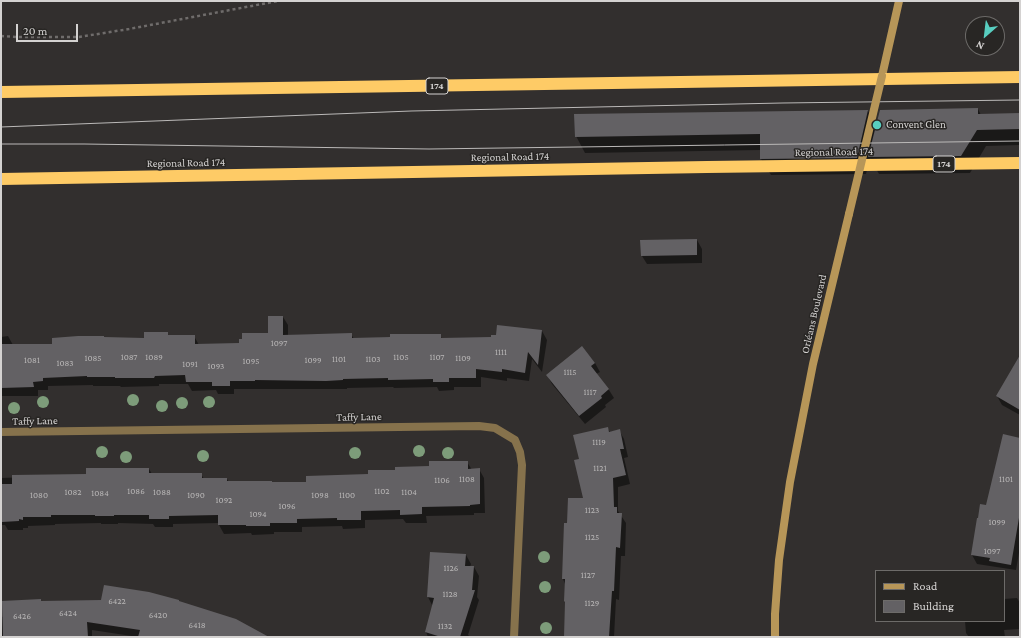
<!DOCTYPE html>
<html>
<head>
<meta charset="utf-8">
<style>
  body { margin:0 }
  #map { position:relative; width:1021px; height:638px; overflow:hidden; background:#322f2e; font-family:"Crimson Pro",serif }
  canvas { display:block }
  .frame { position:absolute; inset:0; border:2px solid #d4d2d1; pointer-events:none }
  .legend { position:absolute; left:875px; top:570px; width:130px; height:52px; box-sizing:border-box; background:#282624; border:1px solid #6d6b69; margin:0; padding:5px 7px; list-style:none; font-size:12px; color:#d4d2d1 }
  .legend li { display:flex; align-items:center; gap:8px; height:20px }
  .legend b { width:20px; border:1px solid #6d6b69 }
  .north { position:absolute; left:965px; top:16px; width:40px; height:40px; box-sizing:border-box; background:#282624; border:1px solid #6d6b69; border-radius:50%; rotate:208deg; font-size:11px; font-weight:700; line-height:16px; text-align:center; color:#d4d2d1 }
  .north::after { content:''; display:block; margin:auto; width:14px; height:18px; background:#58cec0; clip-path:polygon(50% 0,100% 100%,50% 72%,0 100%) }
  .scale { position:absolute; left:16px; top:24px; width:62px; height:18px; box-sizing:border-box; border:2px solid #d4d2d1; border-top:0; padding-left:5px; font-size:12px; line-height:14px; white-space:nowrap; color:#d4d2d1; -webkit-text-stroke:3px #282624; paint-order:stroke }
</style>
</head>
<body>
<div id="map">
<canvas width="1021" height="638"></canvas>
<div class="frame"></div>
<ul class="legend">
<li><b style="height:5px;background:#b79658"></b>Road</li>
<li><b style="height:11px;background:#636164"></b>Building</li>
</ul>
<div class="north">N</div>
<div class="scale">20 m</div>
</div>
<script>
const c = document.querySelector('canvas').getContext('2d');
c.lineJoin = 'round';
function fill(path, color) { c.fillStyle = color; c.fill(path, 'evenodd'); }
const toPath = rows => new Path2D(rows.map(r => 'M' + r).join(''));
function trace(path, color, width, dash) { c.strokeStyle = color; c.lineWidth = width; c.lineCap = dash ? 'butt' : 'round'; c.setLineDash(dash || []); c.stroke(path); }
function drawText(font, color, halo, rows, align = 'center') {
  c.font = font + ' "Crimson Pro",serif'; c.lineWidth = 3; c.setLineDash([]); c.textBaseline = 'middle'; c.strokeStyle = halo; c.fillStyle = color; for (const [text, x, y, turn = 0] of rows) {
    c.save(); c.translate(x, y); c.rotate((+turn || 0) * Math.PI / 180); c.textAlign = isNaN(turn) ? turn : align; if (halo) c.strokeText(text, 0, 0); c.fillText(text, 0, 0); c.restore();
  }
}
fill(toPath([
  [978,109,981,115,1020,114,1020,145,986,146,970,173,879,174,870,158,866,174,771,175,761,159,761,150,585,153,576,136,868,111,877,126],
  [697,240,702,249,702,263,647,264,642,256],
  [283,317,288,325,288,335,351,334,354,339,440,335,442,339,492,338,542,331,547,340,542,372,532,359,529,381,507,378,507,381,481,377,481,387,454,387,454,390,439,391,437,387,394,388,393,387,347,388,347,389,234,389,234,394,218,394,216,390,192,391,188,384,159,384,159,386,121,387,120,386,93,386,93,385,48,386,48,390,38,390,38,396,1,396,1,337,8,336,13,345,53,345,105,338,145,339,167,333,169,336,194,336,199,345,240,344,269,334],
  [582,348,595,363,600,372,596,374,609,390,614,398,605,405,606,407,585,424,552,384,547,375],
  [1020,357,1020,415,1002,405,997,396],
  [607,428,610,432,619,430,624,439,628,457,624,458,630,484,618,487,618,511,626,523,625,556,621,556,619,600,616,599,614,637,565,637,565,584,563,579,568,524,585,499,580,460],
  [1020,440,1020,547,1016,570,977,564,972,555,978,519,986,506],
  [467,462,472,470,479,469,484,478,485,513,474,513,474,515,426,516,427,523,406,523,403,519,365,520,365,528,343,529,342,526,302,527,302,532,274,532,274,534,252,535,251,533,224,534,219,525,219,523,173,524,173,527,155,527,153,524,118,523,118,524,101,524,101,523,55,524,55,525,28,526,28,528,23,528,23,530,8,530,5,525,1,525,1,478,87,475,149,469,152,474,201,474,204,479,227,479,229,482,272,483,307,483],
  [431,553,466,555,471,564,470,567,474,567,479,576,477,597,479,600,468,635,471,637,428,637,426,632,433,607,428,597],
  [1017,598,1020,603,1020,629,1004,630,1005,637,969,637,966,633,965,621,1004,621,1004,599],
  [41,602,265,637,138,637,92,630,92,637,1,637,1,616,3,617]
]), '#0007');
fill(toPath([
  [978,108,978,114,1020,113,1020,129,977,130,961,156,868,157,880,110],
  [868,110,857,158,760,159,760,134,575,137,574,114],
  [697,239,697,255,641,256,640,240],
  [268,316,283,316,283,335,352,333,352,338,390,337,390,334,441,334,441,338,491,337,491,335,496,335,497,325,542,330,538,365,528,352,525,373,502,369,502,372,476,369,476,378,449,378,449,382,433,382,433,379,388,380,388,378,343,379,343,380,326,381,255,380,255,381,230,381,230,386,212,386,212,382,186,382,185,375,155,376,154,378,115,378,115,377,87,377,87,376,43,378,43,381,33,382,34,387,1,388,1,344,52,344,52,338,78,336,104,336,104,337,144,338,144,332,168,332,168,335,195,335,195,344,239,343,239,339,242,339,242,333,268,333],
  [582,346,595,363,591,366,609,389,601,396,602,398,579,416,546,375],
  [1020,355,1020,410,996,396],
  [608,427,609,432,620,429,624,449,620,449,626,475,613,478,614,507,617,507,617,513,622,513,620,548,616,547,614,591,612,591,609,637,564,637,565,602,564,601,565,579,562,579,564,523,567,523,568,498,583,498,574,460,579,459,573,435],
  [1003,434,1020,438,1020,512,1011,565,989,561,990,558,971,555,977,518,978,518,980,504,986,505],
  [429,461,468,461,468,469,480,468,480,504,470,505,470,506,422,507,422,514,400,515,400,510,361,511,361,520,337,520,337,518,297,519,297,523,270,523,270,526,246,526,246,525,218,525,218,515,169,516,169,519,149,519,149,515,114,515,114,516,95,516,95,515,51,515,51,517,23,517,23,520,19,519,19,521,2,522,2,520,1,520,1,484,12,484,12,475,86,474,86,468,149,468,149,473,202,473,202,478,227,478,227,481,272,481,272,482,306,482,306,476,368,474,368,470,395,470,395,467,429,466],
  [430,552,466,554,465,566,474,566,472,590,475,590,460,637,441,637,425,632,434,598,427,597],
  [104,585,149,592,179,600,179,601,236,619,269,637,138,637,140,630,87,622,88,637,3,637,2,601,41,599,41,601,101,600]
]), '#636164');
trace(toPath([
  [1,36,17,37,79,37,129,29,278,1]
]), '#6f6c6b', 2.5, [3, 3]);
trace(toPath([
  [1,432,479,426,495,428,515,440,520,452,522,465,514,637]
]), '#86724c', 8);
trace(toPath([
  [882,76,899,1],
  [775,637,775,614,779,560,790,482,813,364,849,214]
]), '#b79658', 8);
trace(toPath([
  [1,92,1020,77],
  [1,179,707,167,1020,163]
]), '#fecb66', 12);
trace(toPath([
  [1,127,411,111,782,103,1020,100],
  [1,144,84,144,429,149,1020,141]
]), '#bbb9b8', 1);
trace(toPath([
  [849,214,882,76]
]), '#b79658', 8);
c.fillStyle = '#7d9c7a';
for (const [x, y] of [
  [133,400],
  [43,402],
  [209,402],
  [182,403],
  [162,406],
  [14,408],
  [419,451],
  [102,452],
  [355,453],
  [448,453],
  [203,456],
  [126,457],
  [544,557],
  [545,587],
  [546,628]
]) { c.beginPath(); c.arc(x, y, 6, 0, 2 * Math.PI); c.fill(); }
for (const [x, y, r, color] of [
  [877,125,5,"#58cec0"]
]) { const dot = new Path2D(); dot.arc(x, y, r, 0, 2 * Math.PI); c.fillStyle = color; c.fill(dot); trace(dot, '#282624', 1.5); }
drawText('9px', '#b8b6b6', null, [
  ["1097",279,343],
  ["1111",501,352],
  ["1087",129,357],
  ["1089",154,357],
  ["1105",401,357],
  ["1107",437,357],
  ["1085",93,358],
  ["1109",463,358],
  ["1101",339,359],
  ["1103",373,359],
  ["1081",32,360],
  ["1099",313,360],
  ["1095",251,361],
  ["1083",65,363],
  ["1091",190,364],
  ["1093",216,366],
  ["1115",570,372],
  ["1117",590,392],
  ["1119",599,442],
  ["1121",600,468],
  ["1108",467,479],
  ["1101",1006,479],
  ["1106",442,480],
  ["1086",136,491],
  ["1102",382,491],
  ["1082",73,492],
  ["1088",162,492],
  ["1104",409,492],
  ["1084",100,493],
  ["1080",39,495],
  ["1090",196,495],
  ["1098",320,495],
  ["1100",347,495],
  ["1092",224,500],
  ["1096",287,506],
  ["1123",592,510],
  ["1094",258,514],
  ["1099",997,522],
  ["1125",592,537],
  ["1097",992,551],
  ["1126",451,568],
  ["1127",588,575],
  ["1128",450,594],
  ["6422",117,601],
  ["1129",592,603],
  ["6424",68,613],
  ["6420",158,615],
  ["6426",22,616],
  ["6418",197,625],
  ["1132",445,626]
]);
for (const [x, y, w] of [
  [437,86,22],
  [944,164,22]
]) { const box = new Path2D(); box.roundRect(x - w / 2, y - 8, w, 16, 3); c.fillStyle = '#282624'; c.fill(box); trace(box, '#d4d2d1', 1); }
drawText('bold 10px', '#d4d2d1', null, [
  ["174",437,86],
  ["174",944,164]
]);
drawText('11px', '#d4d2d1', '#282624', [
  ["Convent Glen",886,125]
], 'left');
drawText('11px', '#d4d2d1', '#282624', [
  ["Regional Road 174",834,152,-1],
  ["Regional Road 174",510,157,-1],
  ["Regional Road 174",186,163,-1],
  ["Orléans Boulevard",814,314,-77],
  ["Taffy Lane",359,417,-1],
  ["Taffy Lane",35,421,-1]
]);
</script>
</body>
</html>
